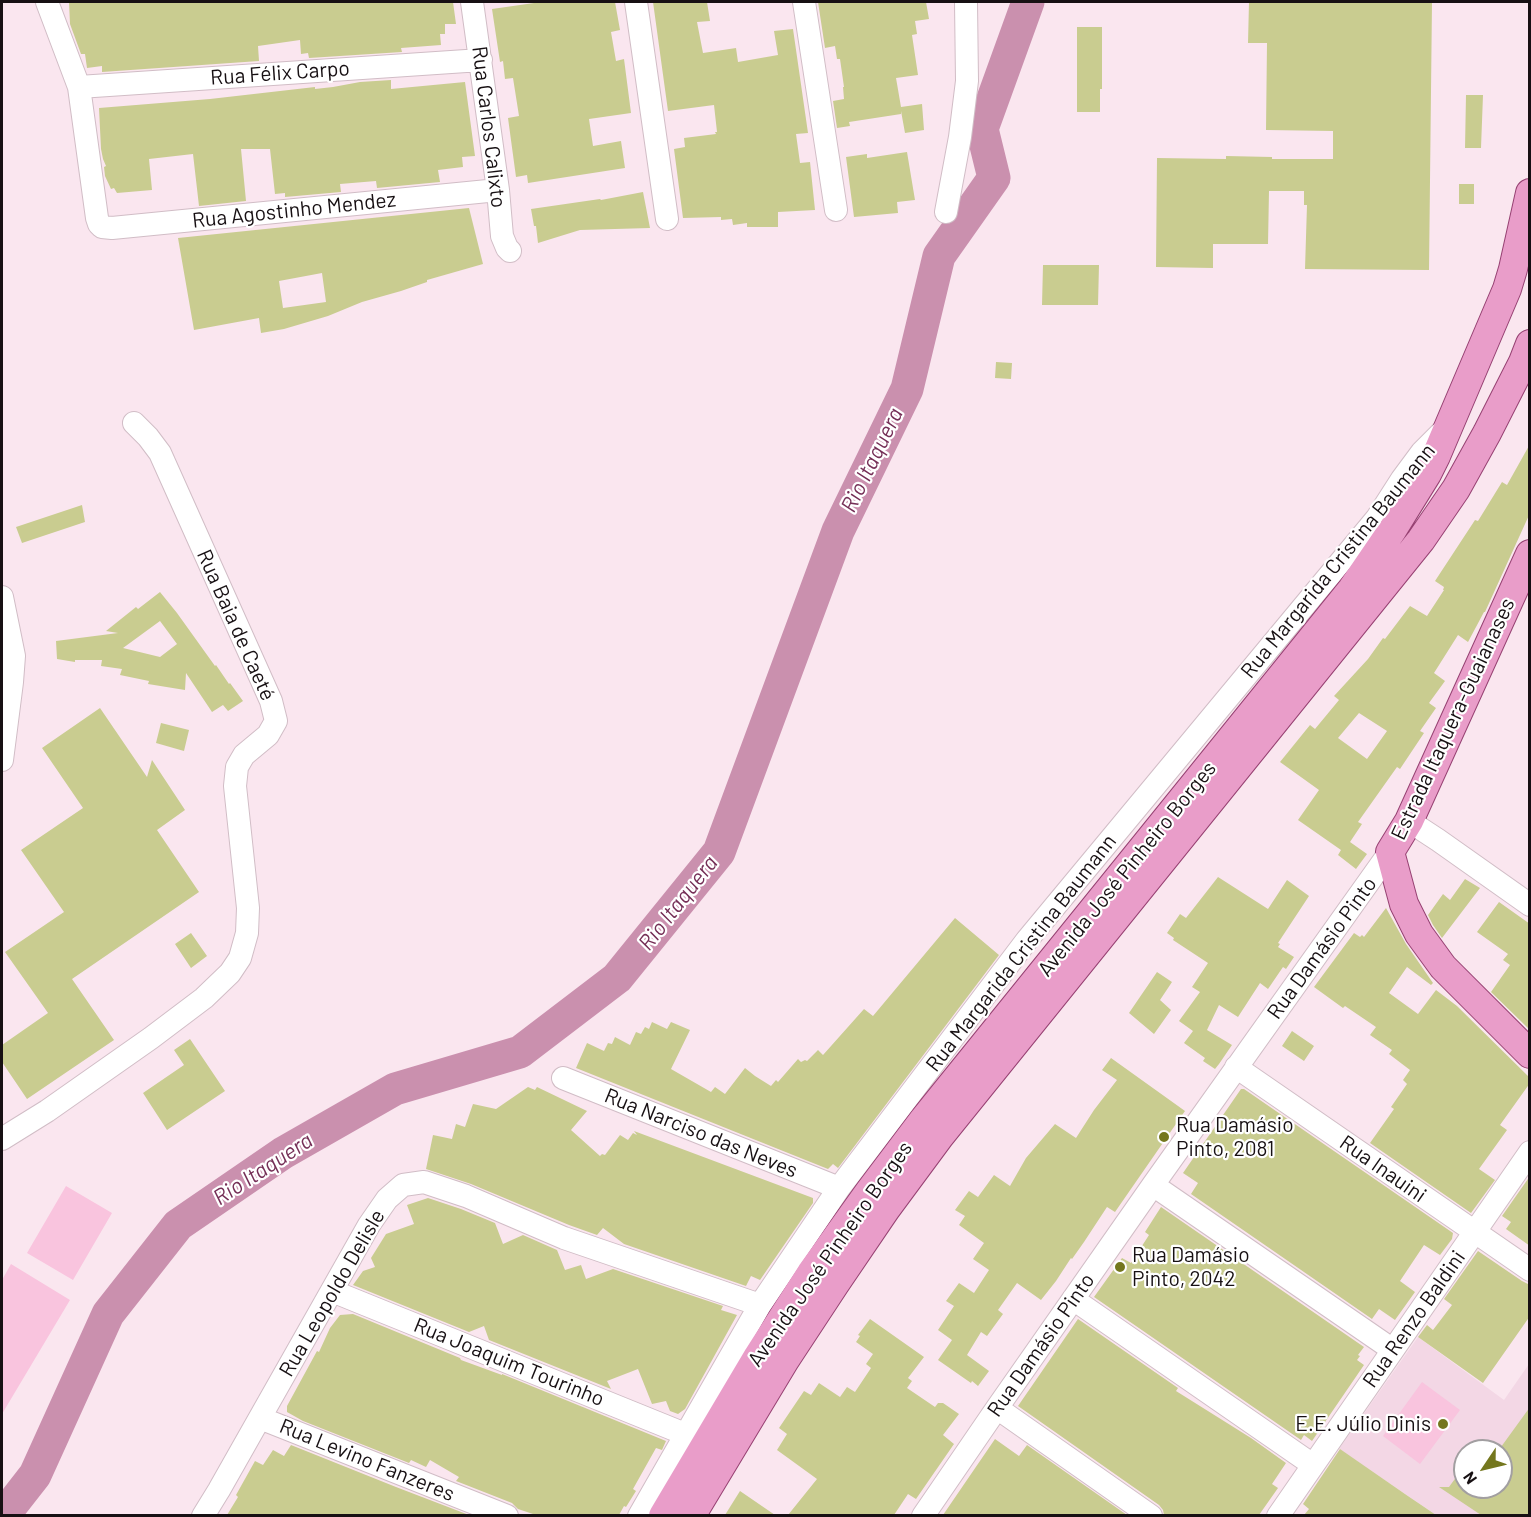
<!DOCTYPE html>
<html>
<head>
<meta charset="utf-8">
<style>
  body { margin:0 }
  #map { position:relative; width:1531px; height:1517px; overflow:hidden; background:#fae6ef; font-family:Barlow,sans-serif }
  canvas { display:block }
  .frame { position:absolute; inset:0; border:3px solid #171013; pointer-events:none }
  .north { position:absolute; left:1453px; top:1439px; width:60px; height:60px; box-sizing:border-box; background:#fff; border:2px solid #a29fa1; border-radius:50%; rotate:235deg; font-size:16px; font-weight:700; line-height:24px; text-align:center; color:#171013 }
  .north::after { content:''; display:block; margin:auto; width:21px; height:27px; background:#74771e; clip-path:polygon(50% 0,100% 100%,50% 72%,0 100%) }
</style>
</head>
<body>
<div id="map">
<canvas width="1531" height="1517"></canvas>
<div class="frame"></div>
<div class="north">N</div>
</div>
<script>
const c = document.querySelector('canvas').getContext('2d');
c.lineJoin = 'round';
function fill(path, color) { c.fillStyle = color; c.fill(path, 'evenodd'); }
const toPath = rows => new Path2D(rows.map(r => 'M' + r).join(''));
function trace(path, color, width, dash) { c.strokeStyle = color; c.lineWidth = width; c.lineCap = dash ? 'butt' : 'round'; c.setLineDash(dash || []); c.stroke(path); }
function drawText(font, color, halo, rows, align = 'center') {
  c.font = font + ' Barlow,sans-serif'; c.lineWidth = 4.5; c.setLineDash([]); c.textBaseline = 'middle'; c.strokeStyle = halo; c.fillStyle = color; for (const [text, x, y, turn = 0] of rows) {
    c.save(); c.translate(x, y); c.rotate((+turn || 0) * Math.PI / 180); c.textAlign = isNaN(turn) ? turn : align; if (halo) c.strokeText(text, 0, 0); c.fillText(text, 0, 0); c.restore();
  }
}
fill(toPath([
  [1418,1337,1504,1400,1529,1364,1529,1515,1436,1515,1339,1449],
  [1465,1451,1501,1451,1501,1487,1465,1487]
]), '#f3d7e5');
fill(toPath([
  [66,1186,112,1213,73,1280,27,1253],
  [11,1264,70,1300,2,1414,2,1280],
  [1422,1382,1460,1410,1420,1464,1383,1436]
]), '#f9c4de');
trace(toPath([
  [3,1516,35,1475,108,1314,178,1225,283,1153,395,1089,520,1052,617,978,719,852,838,531,907,389,939,256,994,178,982,129,1028,2]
]), '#ca90ae', 33);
fill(toPath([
  [69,2,453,2,456,24,445,24,445,34,440,34,441,45,401,48,402,52,309,58,308,53,301,54,300,40,258,46,259,61,102,72,102,66,87,68,85,54,81,54,70,24],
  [541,2,615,2,620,30,611,32,616,61,624,59,631,113,589,119,593,146,621,141,625,168,528,183,527,175,516,177,508,118,519,116,513,78,505,79,503,61,500,62,492,9],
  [653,2,707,2,710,21,697,22,703,53,736,48,738,62,778,55,774,31,793,29,808,133,796,134,800,163,810,162,815,210,778,212,778,227,747,227,747,223,733,225,732,219,721,220,721,217,683,218,674,149,685,147,684,138,716,134,715,132,717,132,714,105,668,111],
  [818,2,926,2,929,19,915,21,917,34,912,35,918,75,896,78,901,107,922,104,924,130,905,133,901,111,901,114,849,122,850,126,837,128,833,101,844,99,843,87,844,87,840,59,837,59,835,46,825,48],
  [1249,2,1432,2,1429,270,1305,269,1307,205,1304,205,1304,191,1269,191,1268,244,1213,244,1213,268,1156,267,1157,158,1226,159,1226,156,1272,157,1272,159,1333,159,1333,131,1266,130,1267,43,1248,43],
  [1077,27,1102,27,1102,89,1100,89,1100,112,1077,112],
  [391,80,391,89,465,82,475,156,462,157,463,167,438,170,440,182,377,188,376,181,340,184,341,192,285,197,285,193,275,194,270,149,241,149,246,201,199,206,193,154,149,159,152,190,117,193,114,188,111,189,105,176,104,167,106,166,103,159,101,149,99,108,210,99,315,87,315,89,333,87,360,82],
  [1466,95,1483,95,1481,148,1465,148],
  [907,152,915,200,897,202,898,213,854,217,846,157,867,154,867,158],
  [1459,184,1474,184,1474,204,1459,204],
  [643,192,650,228,580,230,538,243,536,226,534,226,531,209,600,199,601,200],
  [469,208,483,264,427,280,427,282,401,291,362,302,328,316,284,329,261,333,259,318,194,330,178,238],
  [322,273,326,302,283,308,279,281],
  [1043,265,1099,265,1098,305,1042,305],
  [996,362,1012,363,1011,379,995,378],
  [1530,444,1530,513,1485,612,1484,612,1468,642,1458,635,1434,673,1445,681,1429,703,1436,708,1420,731,1424,733,1400,769,1397,767,1358,822,1362,824,1350,842,1367,854,1356,869,1338,855,1341,850,1298,820,1319,790,1280,762,1310,725,1315,729,1339,700,1334,696,1368,659,1383,638,1385,639,1410,606,1427,616,1444,590,1443,590,1444,587,1435,581,1475,520,1478,521,1502,482,1507,485],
  [1359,713,1387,731,1367,759,1338,738],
  [82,505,85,522,22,543,16,527],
  [160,592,177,613,215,666,216,665,229,684,230,683,243,701,228,711,223,705,212,712,186,673,185,690,148,684,149,681,120,675,122,669,101,666,102,660,75,660,75,662,57,659,56,641,118,633,106,631,136,607,138,609],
  [160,621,177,644,160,657,123,648],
  [100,708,147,777,152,760,185,810,157,830,199,892,72,979,114,1040,27,1099,2,1062,2,1045,48,1013,5,952,64,912,21,850,83,808,42,748],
  [161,723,189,730,184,751,156,743],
  [1218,877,1268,909,1287,880,1309,896,1278,943,1280,944,1278,947,1294,957,1286,969,1283,967,1268,989,1260,983,1238,1017,1219,1005,1207,1030,1232,1045,1219,1064,1215,1069,1203,1061,1205,1058,1184,1043,1193,1031,1179,1021,1200,992,1192,987,1208,963,1173,940,1174,938,1167,933,1180,914,1186,918],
  [1465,879,1480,888,1442,938,1433,925,1428,915,1443,894,1450,900],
  [1499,902,1530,924,1530,1030,1491,992,1510,965,1503,960,1508,954,1477,932],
  [1386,908,1406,944,1433,983,1431,985,1407,967,1389,993,1418,1014,1436,990,1457,1006,1530,1078,1530,1083,1500,1125,1507,1130,1479,1169,1495,1180,1471,1213,1370,1143,1394,1109,1391,1107,1407,1084,1403,1080,1410,1070,1389,1054,1392,1050,1370,1035,1376,1027,1345,1006,1343,1008,1314,987,1354,933,1360,937,1362,935,1364,937],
  [955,918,999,955,838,1168,833,1164,828,1169,576,1068,587,1043,604,1051,608,1043,612,1044,615,1037,630,1045,636,1032,641,1034,645,1027,649,1029,652,1022,667,1029,671,1022,690,1030,671,1069,711,1092,715,1087,725,1094,745,1068,755,1076,771,1086,776,1080,778,1082,798,1059,801,1062,805,1060,807,1061,818,1050,823,1055,864,1009,873,1016],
  [191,933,207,956,191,968,175,944],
  [1157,972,1172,982,1160,1000,1171,1010,1154,1034,1129,1013],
  [1292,1031,1314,1046,1304,1061,1282,1046],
  [190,1039,225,1091,167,1130,143,1093,184,1065,174,1050],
  [1111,1058,1185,1111,1115,1212,1107,1207,1084,1242,1072,1259,1071,1258,1056,1281,1041,1300,1017,1283,998,1310,1003,1314,987,1336,981,1332,967,1355,989,1371,978,1386,972,1381,971,1383,938,1360,952,1340,938,1330,954,1306,946,1301,959,1283,974,1293,989,1270,973,1259,984,1243,959,1225,965,1216,955,1210,969,1191,978,1197,994,1175,1010,1186,1026,1158,1055,1124,1076,1138,1094,1110,1117,1080,1102,1070],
  [528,1087,535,1090,537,1087,587,1111,571,1130,600,1156,602,1154,605,1155,620,1135,628,1140,633,1133,637,1135,634,1131,813,1198,813,1203,760,1280,751,1276,746,1286,624,1244,603,1228,597,1235,569,1225,471,1184,426,1169,433,1135,452,1139,456,1124,465,1127,473,1104,496,1109],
  [1241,1089,1244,1089,1453,1233,1452,1239,1440,1255,1424,1245,1400,1281,1415,1292,1395,1320,1379,1309,1372,1319,1191,1194,1198,1183,1183,1173],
  [1530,1176,1530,1246,1506,1229,1511,1222,1502,1216],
  [428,1198,461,1209,495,1223,503,1244,523,1235,557,1250,565,1270,581,1265,586,1279,613,1269,723,1306,721,1310,737,1315,685,1409,678,1414,670,1411,666,1401,652,1404,638,1369,607,1381,611,1389,489,1340,484,1326,469,1332,353,1285,363,1271,375,1267,371,1258,386,1234,414,1224,407,1205],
  [1161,1207,1364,1347,1358,1355,1360,1356,1357,1360,1364,1365,1312,1441,1304,1435,1301,1440,1094,1297,1122,1258,1131,1263,1149,1235,1145,1232],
  [1478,1251,1522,1281,1530,1285,1530,1316,1483,1383,1418,1337,1427,1325,1433,1330,1452,1305,1444,1299],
  [353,1314,460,1358,461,1360,502,1375,502,1374,666,1441,662,1450,656,1448,633,1489,636,1491,626,1507,624,1506,619,1515,536,1515,518,1509,512,1503,456,1481,459,1477,430,1460,426,1467,411,1460,409,1463,303,1421,287,1412,287,1406,317,1351,319,1352,330,1328,340,1315],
  [870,1319,924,1357,908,1378,912,1381,907,1388,935,1407,938,1403,943,1403,959,1414,943,1435,954,1444,916,1499,908,1494,894,1515,788,1515,817,1479,777,1450,787,1434,779,1428,804,1391,811,1395,819,1383,840,1397,847,1387,855,1392,871,1368,866,1364,873,1354,856,1342,860,1336,858,1335],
  [1078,1319,1178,1388,1176,1391,1251,1438,1286,1463,1272,1484,1278,1488,1259,1515,1164,1515,1163,1510,1159,1505,1018,1406],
  [1530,1407,1530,1515,1481,1515,1439,1487,1449,1487,1465,1465,1465,1487,1501,1487,1501,1447],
  [995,1439,1019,1456,1027,1445,1127,1515,943,1515],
  [291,1445,396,1487,469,1515,227,1515,238,1497,236,1495,255,1461,263,1465,273,1450,284,1456],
  [1340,1449,1405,1494,1436,1515,1304,1515,1309,1509,1303,1504],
  [740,1491,775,1515,725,1515]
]), '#c9cc90');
const minor = toPath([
  [47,2,79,87,97,218,99,224,102,227,112,228,498,190],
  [472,2,498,190,502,236,507,248,510,251],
  [636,2,667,219],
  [804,2,836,210],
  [79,87,481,60],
  [946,212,960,137,967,81,966,2],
  [2,597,14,656,12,682,2,760],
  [1409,821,1438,840,1530,905],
  [1236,1067,1530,1270],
  [563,1078,839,1188],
  [2,1139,47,1111,151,1038,204,998,230,973,240,958,247,933,248,908,235,786,237,767,244,755,268,735,276,721,271,701,160,453,148,437,134,423],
  [1153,1185,1393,1350],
  [332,1291,685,1434],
  [1073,1299,1313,1465],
  [997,1408,1151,1516],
  [260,1418,507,1516],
  [203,1516,219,1490,369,1225,387,1199,403,1185,424,1182,466,1196,564,1238,760,1305],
  [639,1516,760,1305,839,1188,1027,940,1377,518,1402,479,1422,452,1442,432],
  [923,1516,997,1408,1153,1185,1390,852],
  [1278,1516,1530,1152]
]);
const major = toPath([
  [1530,554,1409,821,1390,852,1404,904,1419,934,1443,967,1530,1054],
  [663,1516,758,1356,811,1273,869,1192,924,1119,1352,589,1393,529,1427,474,1436,456,1507,289,1513,269,1530,193],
  [691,1516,785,1360,835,1284,886,1209,940,1136,1421,540,1456,489,1487,433,1523,362,1530,344]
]);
trace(minor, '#d1bdc6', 24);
trace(major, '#964172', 30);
trace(minor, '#fff', 22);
trace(major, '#e99dc9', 28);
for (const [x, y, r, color] of [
  [1164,1137,6,"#74771e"],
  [1120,1267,6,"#74771e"],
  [1443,1424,6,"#74771e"]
]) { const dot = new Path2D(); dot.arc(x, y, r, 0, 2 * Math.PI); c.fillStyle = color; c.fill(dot); trace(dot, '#fff', 2); }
drawText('21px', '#171013', '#fff', [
  ["Rua Félix Carpo",280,73,-4],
  ["Rua Carlos Calixto",489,127,83],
  ["Rua Agostinho Mendez",294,210,-6],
  ["Rua Margarida Cristina Baumann",1338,561,-51],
  ["Rua Baia de Caeté",236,625,66],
  ["Estrada Itaquera-Guaianases",1453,719,-65],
  ["Avenida José Pinheiro Borges",1127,869,-51],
  ["Rua Damásio Pinto",1322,948,-54],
  ["Rua Margarida Cristina Baumann",1021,953,-52],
  ["Rua Narciso das Neves",701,1133,22],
  ["Rua Inauini",1383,1169,35],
  ["Avenida José Pinheiro Borges",830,1254,-55],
  ["Rua Leopoldo Delisle",332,1293,-60],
  ["Rua Renzo Baldini",1414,1319,-55],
  ["Rua Damásio Pinto",1041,1345,-55],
  ["Rua Joaquim Tourinho",509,1362,22],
  ["Rua Levino Fanzeres",367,1460,22]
]);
drawText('21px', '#171013', '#fff', [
  ["Rua Damásio",1176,1125],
  ["Pinto, 2081",1176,1149],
  ["Rua Damásio",1132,1255],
  ["Pinto, 2042",1132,1279],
  ["E.E. Júlio Dinis",1431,1424,"right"]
], 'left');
drawText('italic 22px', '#752f57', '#fff', [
  ["Rio Itaquera",872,460,-64],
  ["Rio Itaquera",678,903,-52],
  ["Rio Itaquera",263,1169,-33]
]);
</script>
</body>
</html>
